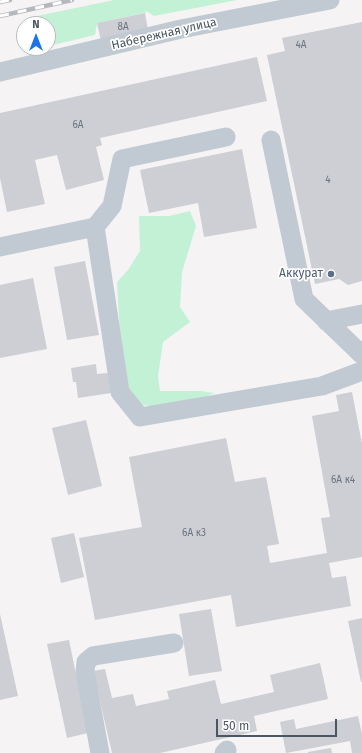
<!DOCTYPE html>
<html>
<head>
<meta charset="utf-8">
<style>
  body { margin:0 }
  #map { position:relative; width:362px; height:753px; overflow:hidden; background:#f5f3f3; font-family:"Fira Sans",sans-serif }
  canvas { display:block }
  .north { position:absolute; left:16px; top:16px; width:40px; height:40px; box-sizing:border-box; background:#fff; border:1px solid #b7bbc0; border-radius:50%; rotate:0deg; font-size:11px; font-weight:700; line-height:16px; text-align:center; color:#4a5661 }
  .north::after { content:''; display:block; margin:auto; width:14px; height:18px; background:#1a73e8; clip-path:polygon(50% 0,100% 100%,50% 72%,0 100%) }
  .scale { position:absolute; left:216px; top:719px; width:121px; height:18px; box-sizing:border-box; border:2px solid #4a5661; border-top:0; padding-left:5px; font-size:12px; line-height:14px; white-space:nowrap; color:#4a5661; -webkit-text-stroke:3px #fff; paint-order:stroke }
</style>
</head>
<body>
<div id="map">
<canvas width="362" height="753"></canvas>
<div class="north">N</div>
<div class="scale">50 m</div>
</div>
<script>
const c = document.querySelector('canvas').getContext('2d');
c.lineJoin = 'round';
function fill(path, color) { c.fillStyle = color; c.fill(path, 'evenodd'); }
const toPath = rows => new Path2D(rows.map(r => 'M' + r).join(''));
function trace(path, color, width, dash) { c.strokeStyle = color; c.lineWidth = width; c.lineCap = dash ? 'butt' : 'round'; c.setLineDash(dash || []); c.stroke(path); }
function drawText(font, color, halo, rows, align = 'center') {
  c.font = font + ' "Fira Sans",sans-serif'; c.lineWidth = 3.5; c.setLineDash([]); c.textBaseline = 'middle'; c.strokeStyle = halo; c.fillStyle = color; for (const [text, x, y, turn = 0] of rows) {
    c.save(); c.translate(x, y); c.rotate((+turn || 0) * Math.PI / 180); c.textAlign = isNaN(turn) ? turn : align; if (halo) c.strokeText(text, 0, 0); c.fillText(text, 0, 0); c.restore();
  }
}
fill(toPath([
  [114,0,237,0,154,16,146,11,145,13,97,23,95,35,49,46,48,24,40,24,37,16],
  [190,211,196,226,182,272,180,307,190,322,163,342,158,376,160,391,200,391,214,393,196,401,171,408,141,405,130,394,121,355,117,282,128,270,140,251,139,216,169,216]
]), '#c3f1d5');
fill(toPath([
  [145,13,148,30,101,41,97,23],
  [362,22,362,281,348,285,339,279,315,284,267,55,285,51,282,38],
  [257,57,267,101,100,138,102,145,96,147,104,180,66,190,57,155,35,160,45,204,7,212,0,178,0,113],
  [242,149,257,228,204,237,198,203,149,213,140,170],
  [85,261,99,335,67,340,54,267],
  [33,278,47,349,0,358,0,285],
  [96,364,97,374,108,373,111,393,78,398,76,382,73,382,71,368],
  [352,392,362,444,362,557,329,563,332,578,346,576,351,606,236,627,231,595,95,620,79,538,142,527,129,457,226,438,235,482,266,477,279,544,267,546,270,563,327,553,321,518,330,517,312,416,339,411,336,395],
  [86,420,102,486,68,495,52,428],
  [74,533,84,577,61,583,51,538],
  [211,609,222,671,189,676,179,614],
  [0,614,18,696,0,700],
  [362,618,362,682,361,682,348,621],
  [69,640,88,733,67,738,47,644],
  [320,663,328,699,254,716,257,731,160,753,112,753,93,671,105,669,112,698,133,694,136,706,169,699,167,691,215,680,221,704,274,692,270,675],
  [358,716,362,734,362,753,352,753,350,741,286,753,280,722,294,719,296,729],
  [331,748,332,753,308,753,308,752]
]), '#cdcfd5');
trace(toPath([
  [0,72,181,29,330,0],
  [271,140,304,299,362,355],
  [95,227,112,206,122,159,226,137],
  [0,247,95,227,120,392,140,417,322,386,362,371],
  [326,321,362,314],
  [100,753,85,672,86,662,93,656,174,643],
  [224,753,227,750]
]), '#c1cad2', 19);
const rail = toPath([
  [0,2,10,0],
  [0,16,72,0]
]);
trace(rail, '#b5b8bd', 4.5);
trace(rail, '#fff', 3, [9]);
for (const [x, y, r, color] of [
  [331,274,4,"#5c6f8a"]
]) { const dot = new Path2D(); dot.arc(x, y, r, 0, 2 * Math.PI); c.fillStyle = color; c.fill(dot); trace(dot, '#fff', 1.5); }
drawText('10px', '#6b747e', null, [
  ["8А",123,27],
  ["4А",301,45],
  ["6А",78,125],
  ["4",328,180],
  ["6А к4",343,480],
  ["6А к3",194,533]
]);
drawText('12px', '#4a5661', '#fff', [
  ["Набережная улица",164,34,-13]
]);
drawText('12px', '#4e5e75', '#fff', [
  ["Аккурат",323,274]
], 'right');
</script>
</body>
</html>
